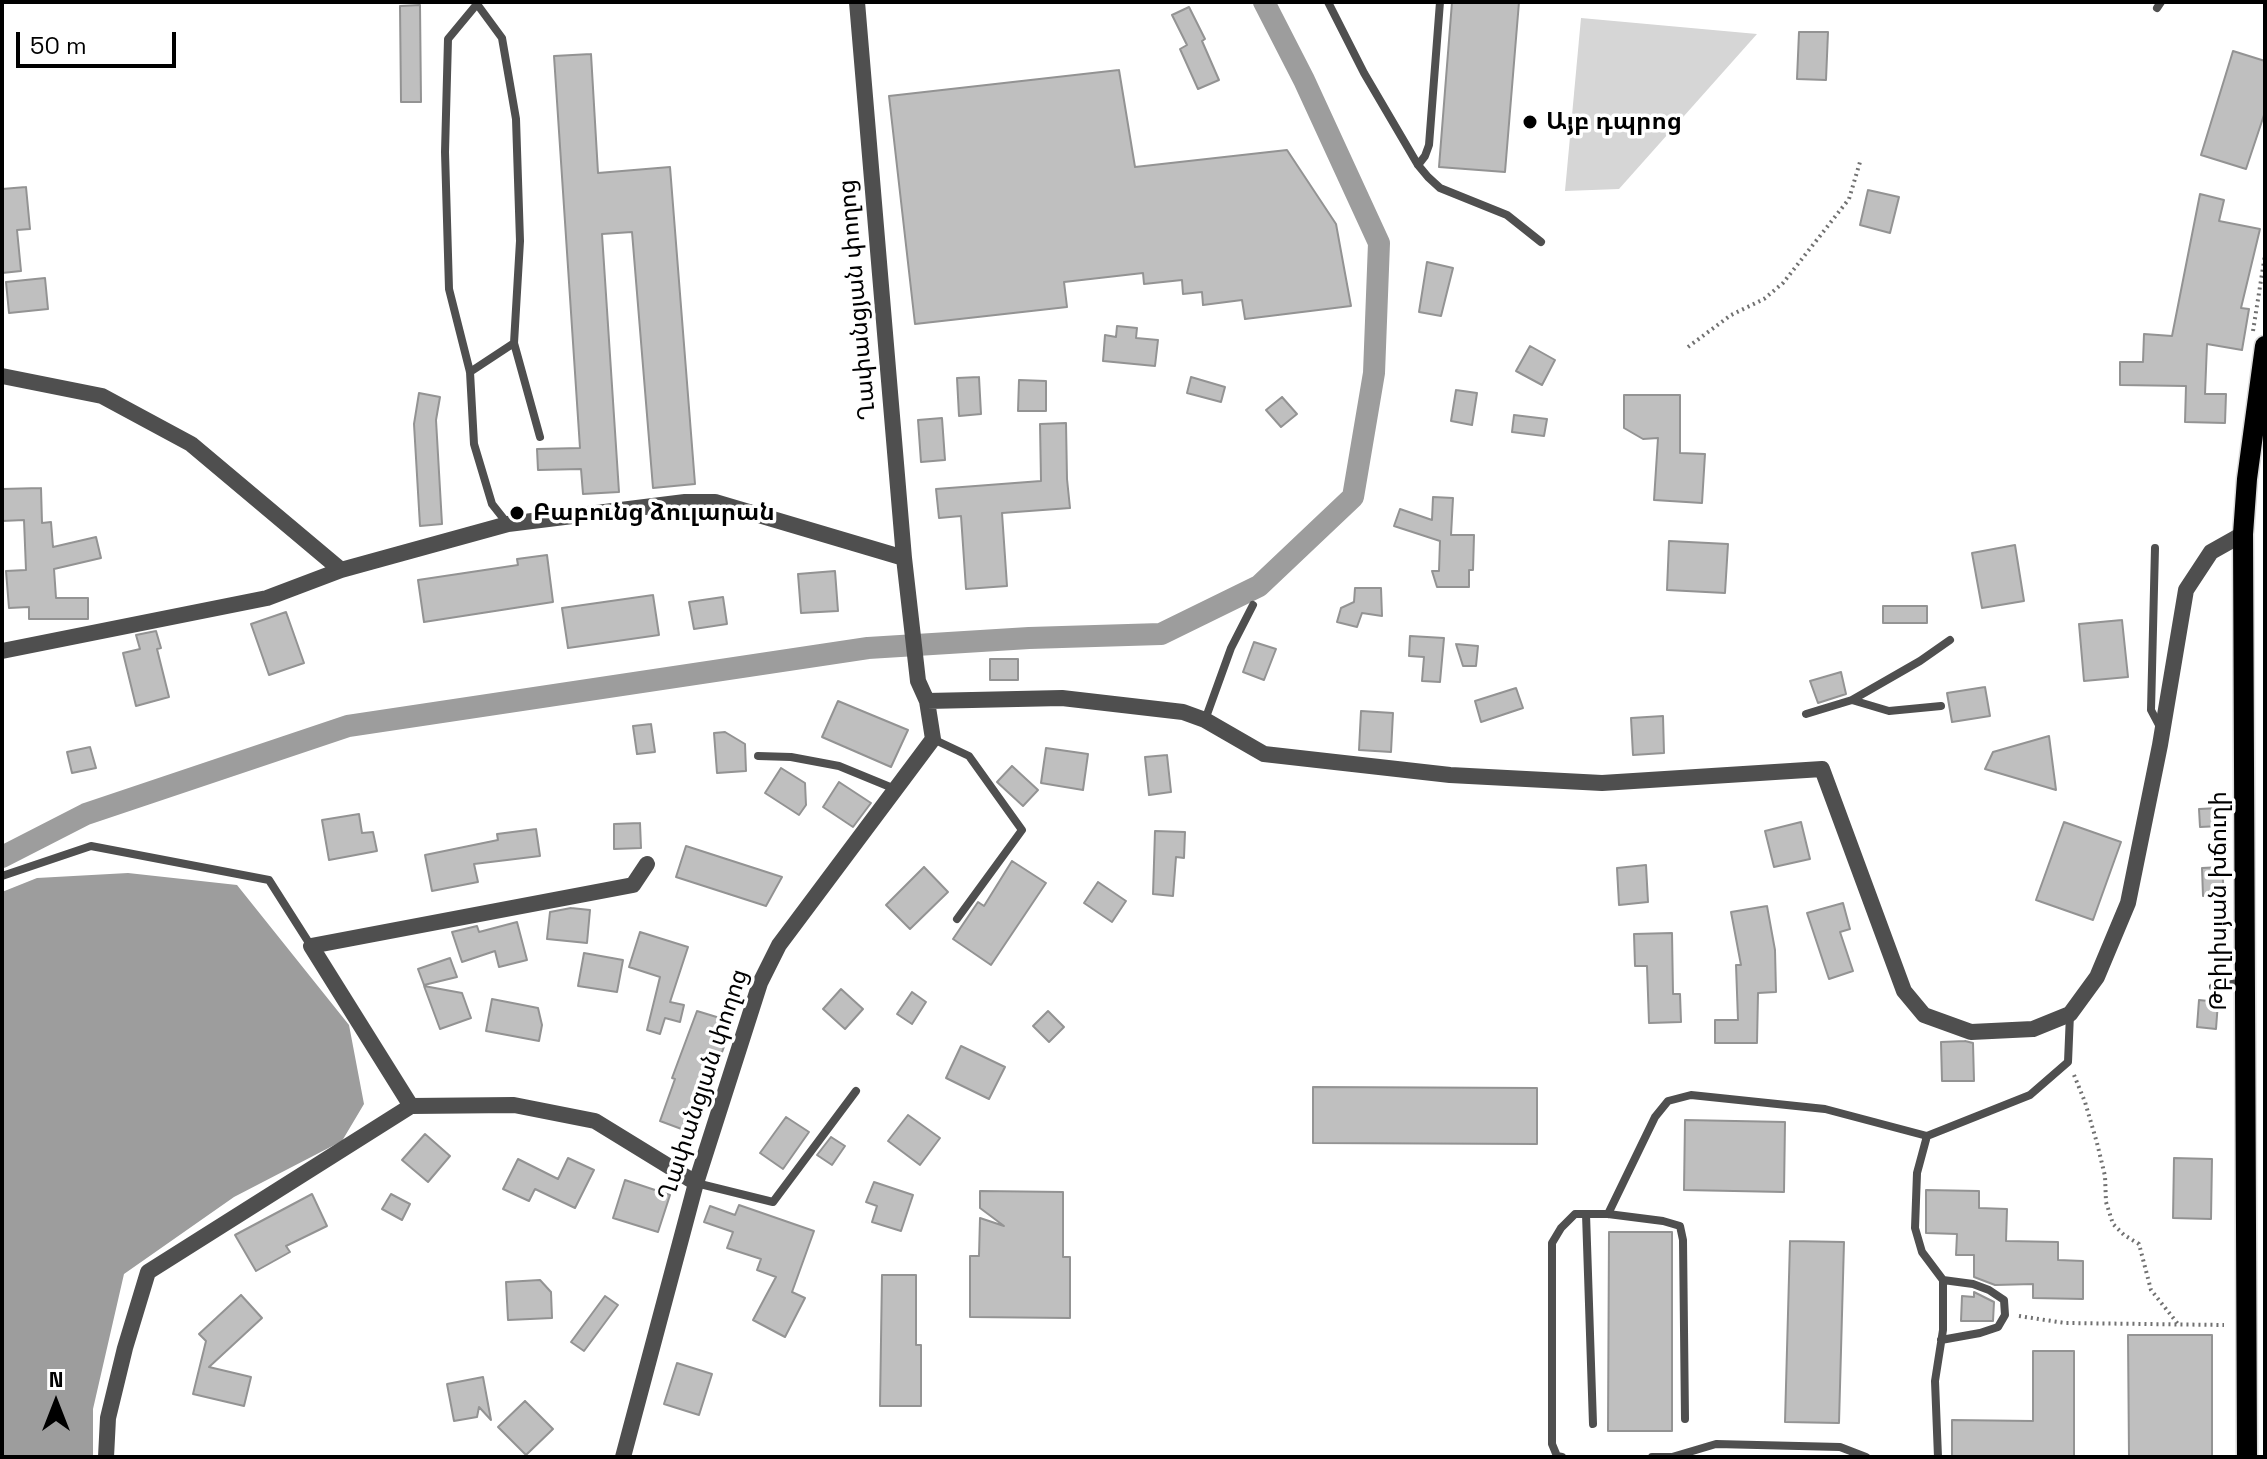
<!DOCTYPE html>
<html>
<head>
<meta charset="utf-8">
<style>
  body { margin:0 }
  #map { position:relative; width:2267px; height:1459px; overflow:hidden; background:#fff; font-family:"Space Grotesk",sans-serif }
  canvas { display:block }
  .frame { position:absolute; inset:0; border:4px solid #000; pointer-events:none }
  .north { position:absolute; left:16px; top:1363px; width:80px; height:80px; -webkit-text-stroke:6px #fff; paint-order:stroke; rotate:0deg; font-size:22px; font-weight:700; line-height:32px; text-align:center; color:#000 }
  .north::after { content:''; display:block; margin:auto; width:28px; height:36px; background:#000; clip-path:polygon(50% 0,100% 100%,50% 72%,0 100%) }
  .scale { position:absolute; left:16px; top:32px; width:160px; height:36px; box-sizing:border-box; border:4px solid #000; border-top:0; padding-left:10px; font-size:24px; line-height:28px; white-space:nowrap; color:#000; -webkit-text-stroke:6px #fff; paint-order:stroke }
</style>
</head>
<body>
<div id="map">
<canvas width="2267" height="1459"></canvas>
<div class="frame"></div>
<div class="north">N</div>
<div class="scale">50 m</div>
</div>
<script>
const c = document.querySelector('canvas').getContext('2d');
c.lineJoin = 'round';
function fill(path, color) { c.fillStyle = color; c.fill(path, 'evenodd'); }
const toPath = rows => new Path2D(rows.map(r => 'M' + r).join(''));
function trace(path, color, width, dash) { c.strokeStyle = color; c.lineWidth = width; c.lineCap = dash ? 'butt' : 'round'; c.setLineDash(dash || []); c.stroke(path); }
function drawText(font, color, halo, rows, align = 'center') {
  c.font = font + ' "Space Grotesk","Noto Sans Armenian",sans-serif'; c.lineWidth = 7; c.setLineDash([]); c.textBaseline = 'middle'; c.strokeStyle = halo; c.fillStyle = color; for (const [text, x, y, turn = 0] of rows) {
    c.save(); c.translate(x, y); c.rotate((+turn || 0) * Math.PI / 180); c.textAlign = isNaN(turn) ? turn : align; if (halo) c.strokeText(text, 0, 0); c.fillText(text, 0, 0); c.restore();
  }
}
fill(toPath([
  [1581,18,1757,34,1619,189,1565,191]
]), '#d6d6d6');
fill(toPath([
  [128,873,237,885,349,1025,364,1104,342,1141,234,1197,124,1274,93,1409,93,1457,2,1457,2,892,37,878]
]), '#9d9d9d');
trace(toPath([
  [2,857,86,814,348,726,868,648,1029,638,1161,634,1259,586,1353,497,1374,373,1379,243,1304,80,1264,2]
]), '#9d9d9d', 22);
const building = toPath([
  [1452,2,1519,2,1505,172,1439,167,1452,2],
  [420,5,421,102,401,102,400,6,420,5],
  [1189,7,1205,39,1202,41,1219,80,1198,89,1180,49,1187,45,1172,15,1189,7],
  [1799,32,1828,32,1826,80,1797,79,1799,32],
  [2233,51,2265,61,2265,112,2246,169,2201,155,2233,51],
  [591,54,598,173,670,167,695,484,653,488,632,232,602,234,619,492,583,494,581,469,538,470,537,449,580,448,554,56,591,54],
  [1119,70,1135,167,1287,150,1336,224,1351,306,1245,319,1242,300,1203,305,1202,292,1183,294,1182,280,1144,284,1143,273,1064,282,1067,307,915,324,889,96,1119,70],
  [26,187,30,229,17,230,21,271,2,273,2,189,26,187],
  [1868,190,1899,197,1890,233,1860,225,1868,190],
  [2200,194,2224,200,2219,221,2260,229,2241,308,2249,309,2242,350,2207,344,2205,394,2226,394,2225,423,2185,422,2186,386,2120,385,2120,362,2143,362,2144,334,2172,336,2200,194],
  [1427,262,1453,268,1441,316,1419,312,1427,262],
  [45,278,48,309,9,313,6,282,45,278],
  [1117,326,1137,328,1136,338,1158,340,1155,366,1103,361,1105,335,1116,337,1117,326],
  [1530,346,1555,360,1542,385,1516,371,1530,346],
  [979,377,981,414,959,416,957,378,979,377],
  [1191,377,1225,387,1221,402,1187,393,1191,377],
  [1019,380,1046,381,1046,411,1018,411,1019,380],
  [1456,390,1477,393,1472,425,1451,421,1456,390],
  [419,393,440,397,436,420,442,524,420,526,414,424,419,393],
  [1624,395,1680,395,1680,453,1705,454,1702,503,1654,500,1658,438,1643,439,1624,428,1624,395],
  [1282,397,1297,414,1281,427,1266,410,1282,397],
  [1514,415,1547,419,1544,436,1512,432,1514,415],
  [942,418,945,460,921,462,918,420,942,418],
  [1066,423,1067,479,1070,508,1002,513,1007,586,966,589,961,516,939,518,936,489,1041,481,1040,424,1066,423],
  [41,488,42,523,51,522,53,547,96,537,101,558,54,569,56,598,88,598,88,619,29,619,29,607,9,608,6,571,26,570,24,520,2,521,2,489,41,488],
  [1433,497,1453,498,1451,535,1474,535,1473,570,1469,570,1469,587,1437,587,1432,571,1439,571,1440,541,1394,526,1400,509,1432,520,1433,497],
  [1669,541,1728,544,1725,593,1667,590,1669,541],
  [2015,545,2024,601,1982,608,1972,553,2015,545],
  [547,555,553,602,424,622,418,580,518,565,517,559,547,555],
  [835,571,838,611,801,613,798,574,835,571],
  [1355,588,1381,588,1382,616,1362,613,1357,627,1337,622,1341,608,1354,602,1355,588],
  [653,595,659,635,568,648,562,608,653,595],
  [723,597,727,624,694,629,689,602,723,597],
  [1883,606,1927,606,1927,623,1883,623,1883,606],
  [286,612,304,663,269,675,251,624,286,612],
  [2122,620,2128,677,2084,681,2079,624,2122,620],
  [156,631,161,648,157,649,169,697,136,706,123,653,140,649,136,635,156,631],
  [1410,636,1444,638,1440,682,1422,681,1424,657,1409,656,1410,636],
  [1254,642,1276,649,1264,680,1243,672,1254,642],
  [1456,644,1478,646,1476,666,1463,666,1456,644],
  [990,659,1018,659,1018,680,990,680,990,659],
  [1841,672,1846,694,1818,703,1810,681,1841,672],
  [1985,687,1990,716,1952,722,1947,693,1985,687],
  [1516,688,1523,708,1481,722,1475,701,1516,688],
  [838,701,908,730,891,767,822,737,838,701],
  [1361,711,1393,713,1391,752,1359,750,1361,711],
  [1663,716,1664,753,1633,755,1631,718,1663,716],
  [651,724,655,752,637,754,633,726,651,724],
  [725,732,745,744,746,771,717,773,714,733,725,732],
  [2049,736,2056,790,1985,769,1993,752,2049,736],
  [90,747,96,768,72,773,67,752,90,747],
  [1046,748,1088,754,1083,790,1041,783,1046,748],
  [1167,755,1171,792,1149,795,1145,757,1167,755],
  [1012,766,1038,790,1023,806,997,782,1012,766],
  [781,768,805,783,806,805,799,815,765,793,781,768],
  [839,782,871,803,853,827,823,807,839,782],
  [2219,808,2221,826,2200,827,2199,809,2219,808],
  [359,814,362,833,373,832,377,851,329,860,322,820,359,814],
  [1801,822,1810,859,1774,867,1765,831,1801,822],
  [2064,822,2121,842,2093,920,2036,900,2064,822],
  [640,823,641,848,614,849,614,824,640,823],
  [536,829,540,856,474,864,478,882,432,891,425,855,498,840,497,834,536,829],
  [1155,831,1185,832,1184,858,1176,857,1173,896,1153,894,1155,831],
  [686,846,782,877,766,906,676,877,686,846],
  [1012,861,1046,883,991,965,953,939,978,902,984,906,1012,861],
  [1646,865,1648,902,1619,905,1617,868,1646,865],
  [924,867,948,892,910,929,886,905,924,867],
  [2222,867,2224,895,2203,896,2202,868,2222,867],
  [1098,882,1126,901,1112,922,1084,903,1098,882],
  [1843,903,1850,929,1840,932,1853,971,1829,979,1807,913,1843,903],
  [1767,906,1775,950,1776,992,1758,993,1757,1043,1715,1043,1715,1020,1738,1020,1736,965,1741,965,1731,912,1767,906],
  [571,908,590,910,587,943,547,939,550,912,571,908],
  [517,922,527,960,499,967,495,951,462,962,452,932,477,926,479,932,517,922],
  [640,932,688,947,670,1002,684,1005,680,1022,665,1018,660,1034,647,1030,660,977,629,967,640,932],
  [1672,933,1673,994,1680,994,1681,1022,1649,1023,1647,966,1635,966,1634,934,1672,933],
  [584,953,623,960,617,992,578,986,584,953],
  [450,958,457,977,424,985,418,969,450,958],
  [424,986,462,993,471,1018,440,1029,424,986],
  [841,989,863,1009,845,1029,823,1009,841,989],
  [912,992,926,1002,912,1024,897,1014,912,992],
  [492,999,538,1008,542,1025,539,1041,486,1031,492,999],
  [2199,1000,2218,1002,2216,1029,2197,1027,2199,1000],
  [697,1011,733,1022,705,1099,707,1100,695,1134,660,1121,675,1079,672,1078,697,1011],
  [1048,1011,1064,1027,1049,1042,1033,1026,1048,1011],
  [1965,1041,1973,1043,1974,1081,1942,1081,1941,1042,1965,1041],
  [961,1046,1005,1067,989,1099,946,1078,961,1046],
  [1313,1087,1537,1088,1537,1144,1313,1143,1313,1087],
  [908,1115,940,1138,920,1165,888,1141,908,1115],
  [786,1117,809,1132,783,1169,760,1153,786,1117],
  [1685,1120,1785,1122,1784,1192,1684,1190,1685,1120],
  [425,1134,450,1156,428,1182,402,1160,425,1134],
  [831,1137,845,1146,832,1165,817,1155,831,1137],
  [568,1158,594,1170,575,1208,535,1189,529,1201,503,1189,518,1159,558,1179,568,1158],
  [2174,1158,2212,1159,2211,1219,2173,1218,2174,1158],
  [625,1180,670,1195,658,1232,613,1218,625,1180],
  [874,1182,913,1195,901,1231,872,1222,877,1206,866,1202,874,1182],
  [1926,1190,1979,1191,1979,1208,2007,1209,2006,1241,2058,1242,2058,1260,2083,1261,2083,1299,2033,1298,2033,1284,1995,1285,1974,1277,1974,1255,1956,1255,1957,1234,1926,1233,1926,1190],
  [980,1191,1063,1192,1063,1257,1070,1257,1070,1318,970,1317,970,1256,979,1256,980,1218,1004,1226,980,1208,980,1191],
  [312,1194,327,1226,286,1246,290,1252,256,1271,235,1235,312,1194],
  [391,1194,410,1204,402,1220,382,1209,391,1194],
  [739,1205,814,1231,792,1292,805,1298,785,1337,753,1320,776,1277,757,1270,761,1259,727,1248,733,1232,704,1222,710,1206,735,1215,739,1205],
  [1609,1232,1672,1232,1672,1431,1608,1431,1609,1232],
  [1790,1241,1844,1242,1839,1423,1785,1422,1790,1241],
  [882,1275,916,1275,916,1345,921,1345,921,1406,880,1406,882,1275],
  [540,1280,551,1292,552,1318,508,1320,506,1282,540,1280],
  [1974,1292,1994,1302,1993,1321,1961,1321,1962,1296,1974,1297,1974,1292],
  [241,1295,262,1318,209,1367,251,1377,244,1406,193,1394,206,1341,199,1334,241,1295],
  [605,1296,618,1305,584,1351,571,1342,605,1296],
  [2128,1335,2212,1335,2212,1457,2129,1457,2128,1335],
  [2033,1351,2074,1351,2074,1457,1952,1457,1952,1420,2033,1421,2033,1351],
  [677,1363,712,1374,699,1415,664,1404,677,1363],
  [483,1377,491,1420,479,1407,477,1417,454,1421,447,1384,483,1377],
  [525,1401,553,1429,526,1455,498,1427,525,1401]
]);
fill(building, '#bfbfbf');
trace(building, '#939393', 2);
const primary = toPath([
  [2247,1457,2243,534,2247,479,2265,346]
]);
trace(primary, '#dbdbdb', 23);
trace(toPath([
  [2253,331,2265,255],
  [1688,347,1731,315,1764,299,1783,283,1849,199,1860,162],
  [2074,1075,2085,1102,2097,1143,2105,1176,2106,1202,2113,1224,2124,1235,2139,1244,2151,1290,2178,1324],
  [2019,1316,2065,1323,2224,1325]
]), '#717171', 4, [2, 4]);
trace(toPath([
  [1328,2,1364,73,1418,165,1428,177,1440,188,1507,215,1541,242],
  [2157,8,2161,2],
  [1418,165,1425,156,1429,145,1440,2],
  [470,372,514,343],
  [507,523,492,504,474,444,470,372,449,289,445,152,448,39,477,4,502,38,516,119,520,241,514,343,540,437],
  [2155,548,2151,710,2160,727],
  [1852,700,1889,711,1941,706],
  [1806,714,1852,700,1920,661,1950,640],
  [1205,720,1231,648,1253,605],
  [933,739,969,756,1022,830,957,919],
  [758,756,791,757,839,766,895,789],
  [2,876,91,846,269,880,311,946],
  [2213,987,2245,982],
  [1927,1136,1917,1173,1915,1228,1922,1252,1943,1280,1943,1330,1935,1381,1938,1457],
  [696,1183,773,1202,856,1091],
  [1586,1214,1593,1424],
  [1608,1214,1655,1117,1668,1101,1691,1095,1825,1109,1927,1136,2030,1095,2068,1062,2070,1014],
  [1941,1340,1980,1333,1998,1327,2005,1315,2004,1300,1989,1290,1973,1284,1943,1280],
  [1562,1457,1557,1456,1552,1444,1552,1243,1561,1228,1575,1214,1608,1214,1663,1221,1680,1226,1683,1240,1685,1419],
  [1652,1457,1672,1457,1716,1444,1840,1447,1866,1457]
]), '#4f4f4f', 8);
trace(toPath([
  [2,376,102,396,191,444,341,570],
  [2,651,267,598,341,570,508,524,685,502,715,502,904,558],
  [927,701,1062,698,1183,712,1205,720,1264,754,1450,775,1602,783,1822,769,1904,991,1924,1015,1971,1032,2033,1029,2070,1014,2097,977,2128,903,2160,745,2186,590,2211,552,2243,534],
  [411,1106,311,946,633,885,647,864],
  [106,1457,108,1418,125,1348,148,1272,411,1106,514,1105,595,1121,696,1183],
  [623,1457,696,1183,760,983,779,945,933,739,927,701,918,681,904,558,857,2]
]), '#4f4f4f', 16);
trace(primary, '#000', 20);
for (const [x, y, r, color] of [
  [1530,122,8,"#000"],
  [517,513,8,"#000"]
]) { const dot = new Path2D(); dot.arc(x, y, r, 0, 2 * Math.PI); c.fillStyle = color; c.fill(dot); trace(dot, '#fff', 3); }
drawText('bold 24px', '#000', '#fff', [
  ["Այբ դպրոց",1546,122],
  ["Բաբունց ձուլարան",533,513]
], 'left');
drawText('24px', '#000', '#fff', [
  ["Ղափանցյան փողոց",858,300,-95],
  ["Թբիլիսյան խճուղի",2219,901,-90],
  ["Ղափանցյան փողոց",704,1085,-72]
]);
</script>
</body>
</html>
